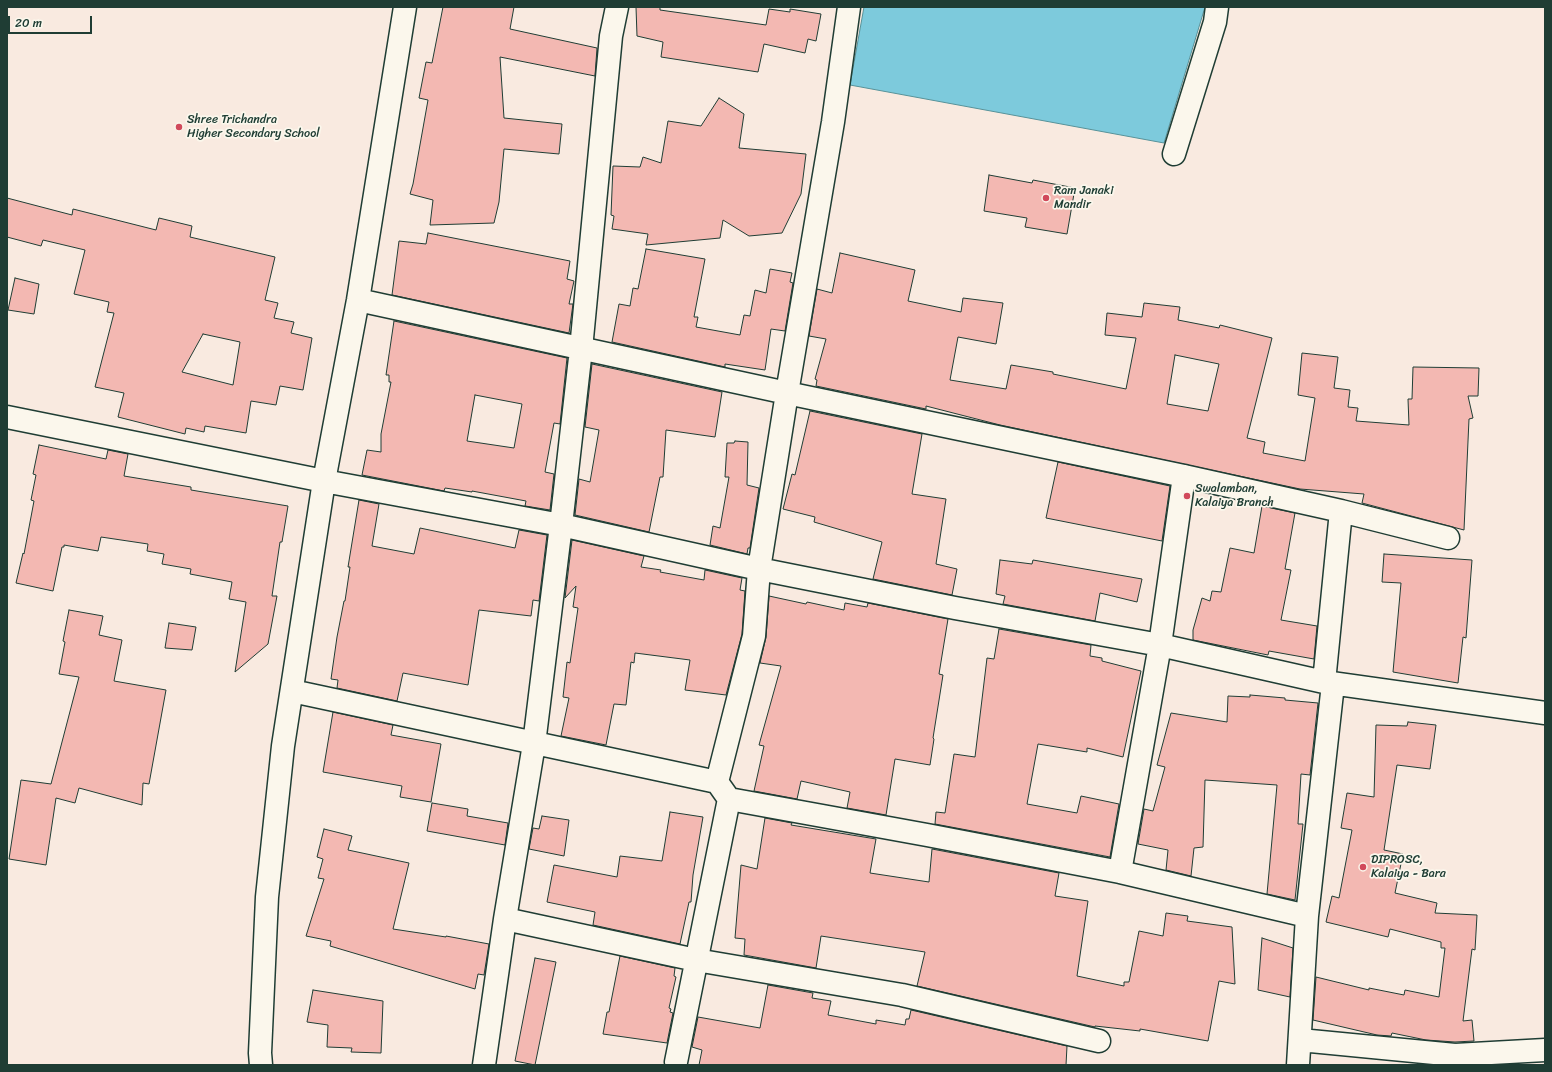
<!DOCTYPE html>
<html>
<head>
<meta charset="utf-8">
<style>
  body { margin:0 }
  #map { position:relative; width:1552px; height:1072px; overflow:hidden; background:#f9eae0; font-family:Sriracha,sans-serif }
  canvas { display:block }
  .frame { position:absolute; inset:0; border:8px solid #1f3d34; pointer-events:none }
  .scale { position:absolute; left:8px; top:16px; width:84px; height:18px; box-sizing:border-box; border:2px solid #1f3d34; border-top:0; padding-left:5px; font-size:12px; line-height:14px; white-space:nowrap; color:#1f3d34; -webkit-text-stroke:3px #fbf7ec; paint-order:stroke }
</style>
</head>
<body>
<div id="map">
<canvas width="1552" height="1072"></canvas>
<div class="frame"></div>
<div class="scale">20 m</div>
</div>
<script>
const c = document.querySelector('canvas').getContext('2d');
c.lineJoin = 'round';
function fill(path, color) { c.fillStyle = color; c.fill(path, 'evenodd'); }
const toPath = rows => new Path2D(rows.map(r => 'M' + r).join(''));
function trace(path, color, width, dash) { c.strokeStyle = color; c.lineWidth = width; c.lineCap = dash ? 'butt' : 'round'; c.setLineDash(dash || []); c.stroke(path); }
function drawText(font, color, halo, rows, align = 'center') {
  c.font = font + ' Sriracha,sans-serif'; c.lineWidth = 3.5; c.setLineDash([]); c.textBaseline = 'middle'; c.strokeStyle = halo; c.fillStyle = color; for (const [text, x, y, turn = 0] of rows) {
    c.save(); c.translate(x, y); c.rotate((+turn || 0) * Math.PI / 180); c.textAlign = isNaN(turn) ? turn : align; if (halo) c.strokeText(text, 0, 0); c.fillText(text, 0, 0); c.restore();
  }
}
const water = toPath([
  [864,7,1205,7,1164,143,850,85,864,7]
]);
fill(water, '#7dcadc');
trace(water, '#579299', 1);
const building = toPath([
  [443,7,514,7,510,29,597,48,595,76,500,57,504,118,562,124,559,154,504,149,499,202,494,223,430,225,433,200,410,194,413,184,428,100,419,98,426,62,432,63,443,7],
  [636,7,660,7,660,10,766,25,769,9,790,12,790,9,821,14,816,41,808,39,805,53,764,44,758,72,661,57,663,42,637,36,636,7],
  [719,98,744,114,739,148,806,154,801,194,782,233,749,236,723,220,720,238,646,245,648,234,612,229,614,216,611,215,613,166,640,167,643,157,661,163,668,121,701,126,719,98],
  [989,175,1032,183,1033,180,1075,188,1067,234,1025,227,1027,218,984,211,989,175],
  [7,198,72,215,73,209,156,230,159,218,192,226,190,237,275,257,265,300,278,303,274,318,294,322,291,333,312,338,303,390,280,386,276,405,251,401,246,433,205,426,204,432,186,428,185,434,118,417,124,393,95,387,114,313,107,312,109,302,74,294,85,250,43,240,41,246,7,237,7,198],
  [203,334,240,342,233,385,182,372,203,334],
  [428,233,570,261,567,279,574,281,569,304,573,304,569,333,392,295,399,241,426,244,428,233],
  [646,249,705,259,694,317,698,317,696,327,740,335,744,315,750,316,755,290,766,293,770,269,792,273,790,282,793,283,785,331,771,329,765,370,725,364,725,367,612,342,619,304,630,306,633,288,638,289,646,249],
  [840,253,915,270,908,301,961,312,963,298,1003,303,996,344,958,337,950,380,1006,389,1011,365,1053,372,1053,374,1126,389,1136,338,1105,335,1107,313,1142,317,1144,303,1180,307,1178,320,1219,328,1220,325,1272,338,1247,438,1265,442,1263,453,1305,461,1315,398,1298,395,1302,353,1338,357,1334,388,1350,390,1348,407,1358,408,1356,421,1409,425,1408,399,1412,399,1413,367,1479,368,1478,396,1468,396,1473,418,1469,419,1464,530,1362,503,1364,494,1300,489,1000,425,926,406,926,409,816,386,817,380,815,379,826,339,809,336,817,289,832,293,840,253],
  [1175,355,1219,364,1208,411,1167,404,1175,355],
  [15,278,39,284,34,314,8,310,15,278],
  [394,321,567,358,560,424,554,423,545,472,554,474,550,510,525,506,526,501,472,491,472,492,445,488,444,491,362,475,367,450,381,452,381,434,391,382,389,382,389,375,386,375,394,321],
  [475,395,522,404,514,448,467,441,475,395],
  [592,364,722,392,715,437,666,430,663,477,660,477,649,532,575,515,579,479,590,482,599,430,585,427,592,364],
  [810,411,922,434,912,494,946,499,936,564,957,569,952,595,873,579,882,542,814,522,815,517,783,509,792,474,795,475,810,411],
  [735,441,748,442,747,485,759,488,750,548,748,548,747,554,710,545,713,526,720,528,729,477,725,477,727,443,734,443,735,441],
  [39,445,106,459,108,450,128,454,124,476,191,487,191,490,288,506,282,542,280,542,272,596,277,596,268,644,235,672,246,602,229,599,232,582,190,574,191,569,162,564,164,554,147,551,148,544,101,537,98,551,64,545,64,547,62,547,53,591,16,583,23,553,24,554,34,501,31,500,36,475,33,474,39,445],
  [1058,462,1170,486,1162,541,1046,518,1058,462],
  [359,500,379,504,372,546,414,554,420,528,515,548,519,530,547,535,539,601,533,600,531,616,479,610,468,685,403,673,397,701,337,688,338,680,331,679,337,637,344,601,345,601,350,567,348,567,359,500],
  [1262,506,1295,513,1285,569,1291,570,1281,620,1317,626,1314,659,1269,651,1268,655,1193,640,1193,630,1202,598,1210,601,1212,591,1221,592,1230,548,1254,553,1262,506],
  [572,540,644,556,641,567,661,570,660,572,704,580,705,570,742,578,740,590,745,591,742,634,726,695,685,690,690,660,635,653,634,663,631,662,626,705,614,704,606,745,561,736,569,698,563,697,567,662,570,663,578,608,573,607,576,586,565,598,572,540],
  [1384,554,1472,560,1466,638,1463,637,1458,683,1393,672,1401,583,1382,582,1384,554],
  [1000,560,1032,564,1033,560,1142,579,1137,602,1100,593,1095,621,1003,604,1005,596,996,594,1000,560],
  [769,596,806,604,807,602,844,610,845,603,867,607,868,603,948,619,939,674,943,675,933,738,934,739,930,765,895,759,886,815,847,808,850,792,801,781,797,799,754,791,764,746,759,745,781,666,760,663,766,637,769,596],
  [69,610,103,616,99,635,122,640,114,681,166,690,149,784,143,783,142,805,79,788,75,803,56,798,46,865,9,859,21,780,51,784,79,677,59,674,65,642,63,641,69,610],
  [169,623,196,627,192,650,165,648,169,623],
  [999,629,1091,645,1090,656,1102,658,1102,661,1141,671,1123,757,1087,748,1087,752,1038,744,1027,804,1077,813,1081,796,1119,804,1110,857,935,824,936,812,945,813,954,754,975,757,987,658,994,659,999,629],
  [1250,695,1285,698,1285,700,1318,703,1310,775,1301,774,1298,824,1303,824,1295,900,1267,894,1277,785,1205,780,1203,847,1194,848,1191,876,1166,870,1168,850,1138,844,1144,809,1153,811,1165,767,1157,765,1171,713,1227,722,1228,696,1250,697,1250,695],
  [333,712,393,725,391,735,441,744,431,802,400,797,402,786,323,772,333,712],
  [1408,722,1436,725,1430,769,1397,765,1384,850,1403,854,1395,893,1437,903,1435,913,1477,915,1475,950,1472,949,1463,1021,1472,1020,1474,1041,1455,1042,1426,1040,1392,1033,1391,1036,1377,1035,1313,1020,1316,977,1369,990,1369,988,1404,995,1405,990,1439,997,1445,948,1441,948,1441,942,1390,929,1388,937,1326,922,1332,896,1339,898,1352,830,1341,828,1347,793,1374,797,1376,725,1407,726,1408,722],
  [432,803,468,809,467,816,508,823,505,845,427,831,432,803],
  [670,812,703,817,693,875,691,902,689,902,680,944,593,925,595,912,547,902,554,865,617,877,620,856,662,861,670,812],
  [542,816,569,820,564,856,529,849,533,828,539,829,542,816],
  [765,818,792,823,791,825,876,839,870,873,929,882,932,849,1059,873,1055,896,1088,901,1077,976,1124,986,1124,982,1129,982,1139,931,1163,936,1166,913,1188,916,1187,921,1232,927,1235,984,1219,981,1208,1041,1140,1029,1140,1031,1095,1026,1095,1027,917,986,925,952,821,936,816,968,744,955,745,939,735,938,741,865,757,869,765,818],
  [324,829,352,836,348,850,409,863,393,929,446,937,446,936,489,944,484,975,478,974,475,989,330,946,331,941,306,936,324,879,318,878,323,859,317,857,324,829],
  [1262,938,1293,948,1290,997,1258,990,1262,938],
  [620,956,675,968,674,976,676,977,669,1008,671,1009,670,1012,673,1013,667,1043,603,1034,607,1012,609,1012,620,956],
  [535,958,556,962,535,1065,515,1061,535,958],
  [768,985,813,993,812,998,831,1001,828,1015,876,1024,876,1020,905,1025,906,1019,909,1019,911,1010,1067,1046,1066,1065,699,1065,702,1050,692,1047,698,1017,760,1028,768,985],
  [313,990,383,1001,381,1053,351,1052,352,1048,327,1047,328,1025,307,1022,313,990]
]);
fill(building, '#f3b8b2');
trace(building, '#1f3d34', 1);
const minor = toPath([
  [1174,154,1215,22,1217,7],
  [358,300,787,393,1184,476,1341,511,1448,538],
  [7,417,324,481,561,525,759,569,955,608,1160,645,1324,682,1545,713],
  [1184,476,1160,645,1120,872,1307,916],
  [1324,682,1341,511],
  [292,691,717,782],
  [729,799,927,835,1120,872],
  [505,919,696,960,902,995,1099,1041],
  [1300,1040,1455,1055,1545,1050],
  [676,1062,729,799,717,782,754,636,759,569,787,393,833,122,849,7],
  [261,1065,260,1053,267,897,283,746,324,481,358,300,405,7],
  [484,1065,505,919,534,744,561,525,581,349,611,36,617,7],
  [1298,1065,1307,916,1333,684]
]);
trace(minor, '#1f3d34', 25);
trace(minor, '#fbf7ec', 22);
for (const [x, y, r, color] of [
  [179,127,4,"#d1495b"],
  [1046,198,4,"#d1495b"],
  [1187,496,4,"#d1495b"],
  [1363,867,4,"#d1495b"]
]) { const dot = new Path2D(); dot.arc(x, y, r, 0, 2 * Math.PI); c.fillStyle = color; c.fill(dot); trace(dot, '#fbf7ec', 1.5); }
drawText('12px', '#1f3d34', '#fbf7ec', [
  ["Shree Trichandra",187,120],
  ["Higher Secondary School",187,134],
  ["Ram Janaki",1054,191],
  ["Mandir",1054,205],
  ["Swalamban,",1195,489],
  ["Kalaiya Branch",1195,503],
  ["DIPROSC,",1371,860],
  ["Kalaiya - Bara",1371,874]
], 'left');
</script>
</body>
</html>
